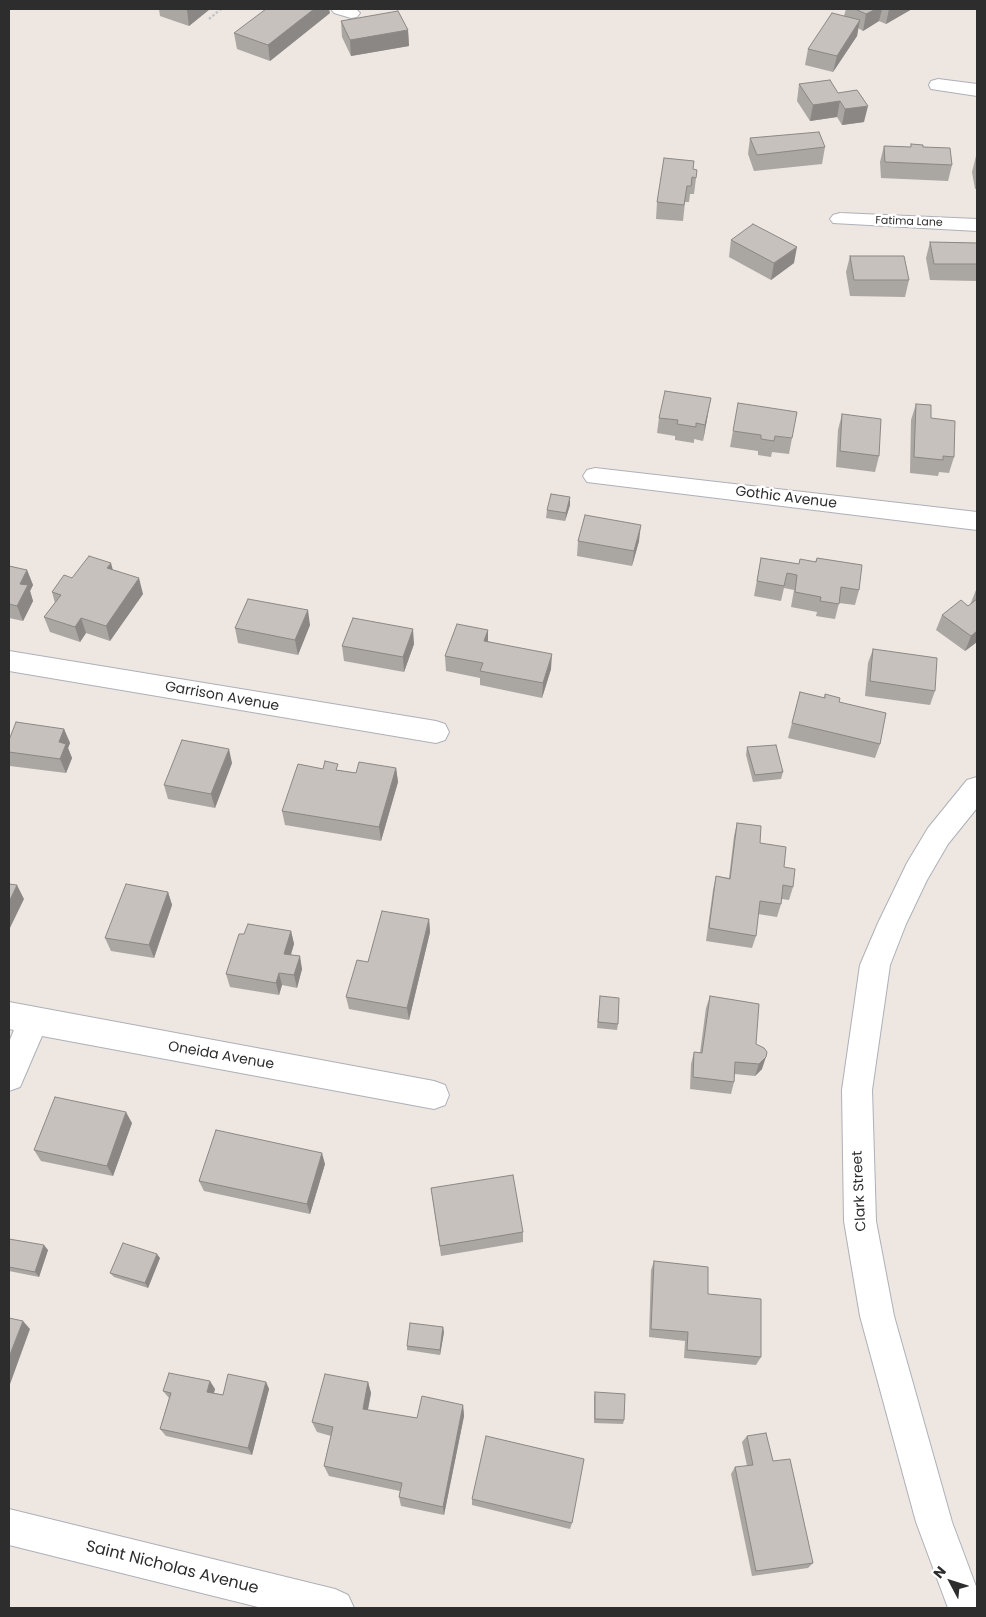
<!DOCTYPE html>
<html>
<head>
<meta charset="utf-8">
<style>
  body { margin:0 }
  #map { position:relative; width:986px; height:1617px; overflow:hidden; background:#ede6e1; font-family:Poppins,sans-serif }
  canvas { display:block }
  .frame { position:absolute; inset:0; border:10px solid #2d2d2d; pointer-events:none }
  .north { position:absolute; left:926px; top:1557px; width:50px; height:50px; -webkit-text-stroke:4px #fff; paint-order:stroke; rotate:310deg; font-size:14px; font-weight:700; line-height:20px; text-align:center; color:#2d2d2d }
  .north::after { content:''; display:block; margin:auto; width:18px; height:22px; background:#2d2d2d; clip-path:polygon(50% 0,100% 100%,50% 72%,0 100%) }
</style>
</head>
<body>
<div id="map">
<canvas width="986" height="1617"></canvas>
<div class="frame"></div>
<div class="north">N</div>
</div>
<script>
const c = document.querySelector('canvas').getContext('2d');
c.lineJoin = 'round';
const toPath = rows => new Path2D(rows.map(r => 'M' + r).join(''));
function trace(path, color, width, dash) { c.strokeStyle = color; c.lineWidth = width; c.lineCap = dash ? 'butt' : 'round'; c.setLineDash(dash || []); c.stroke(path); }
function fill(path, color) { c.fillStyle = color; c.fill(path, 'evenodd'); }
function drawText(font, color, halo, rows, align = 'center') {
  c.font = font + ' Poppins,sans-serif'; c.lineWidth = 5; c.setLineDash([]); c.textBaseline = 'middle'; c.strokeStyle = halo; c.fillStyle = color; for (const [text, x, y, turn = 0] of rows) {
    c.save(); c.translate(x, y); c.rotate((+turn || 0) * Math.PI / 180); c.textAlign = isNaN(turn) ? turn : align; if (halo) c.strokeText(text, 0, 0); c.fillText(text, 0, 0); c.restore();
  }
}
const minor = toPath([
  [331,9,356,9,360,13,357,17,351,18,334,13,331,9],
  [938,79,977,84,977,96,931,89,929,85,931,81,938,79],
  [840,213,977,219,977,231,833,223,830,219,833,215,840,213],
  [595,468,977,512,977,530,587,482,583,476,587,470,595,468],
  [9,651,436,721,445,724,449,732,445,740,436,743,9,671,9,651],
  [977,777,977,808,948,844,927,880,906,924,890,965,872,1090,876,1221,894,1316,952,1522,977,1589,977,1608,948,1608,916,1522,860,1316,844,1221,842,1090,860,965,878,923,907,863,928,828,967,780,977,777],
  [9,1002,434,1081,445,1085,449,1095,445,1105,434,1109,42,1036,20,1087,9,1091,9,1042,14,1030,9,1029,9,1002],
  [9,1509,335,1589,348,1595,354,1608,262,1608,9,1545,9,1509]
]);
trace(minor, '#adb1b8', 2);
trace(toPath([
  [209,19,221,9]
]), '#c4c4c4', 2.5, [2.5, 2]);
fill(minor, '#fff');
fill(toPath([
  [159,9,210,9,189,26,160,16],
  [846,9,912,9,886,24,879,21,863,31,858,28,857,36,833,72,805,65,808,49,844,16],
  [330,13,270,61,237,49,234,33],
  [341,21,408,30,409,46,351,56,342,37],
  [799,84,838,93,864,122,842,125,837,117,810,121,797,101],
  [750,138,825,147,822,164,754,171,748,154],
  [911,144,923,147,952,165,948,181,881,178,880,162,884,146,911,147],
  [976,156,977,156,977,189,975,189,972,172],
  [693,169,697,170,694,194,690,194,689,202,685,202,683,221,656,219,657,202],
  [731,240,794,263,771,280,729,257],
  [930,242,977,243,977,281,930,280,926,258],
  [850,256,909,280,905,297,850,296,846,272],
  [916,404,931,418,954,457,949,473,939,472,938,476,910,473,911,420],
  [708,414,703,441,694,439,694,443,675,440,675,436,657,433,659,418],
  [842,414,879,456,875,472,836,467,838,430],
  [733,431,792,438,789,454,772,452,771,457,758,455,758,451,730,447],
  [570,505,565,521,546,518,547,510],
  [578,541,639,541,632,566,577,556],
  [761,558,799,564,815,562,817,558,859,590,855,605,839,603,835,619,816,616,817,612,791,607,794,590,784,588,781,601,754,596],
  [9,566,27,570,33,585,30,591,33,601,23,621,9,618],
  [113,570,143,594,110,641,86,633,80,642,50,632,44,617,55,603,52,592,72,578],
  [977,589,977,642,965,651,936,630,942,615,968,606,970,605,976,590],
  [310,625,298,655,238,643,235,628],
  [488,630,488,641,551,669,542,698,480,685,480,678,446,671,445,656],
  [414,644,404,672,344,661,342,646],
  [873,649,935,691,930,705,865,696,868,663],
  [800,692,824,698,825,694,839,702,880,744,875,758,788,738],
  [64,729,70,743,68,748,72,758,66,773,10,766,9,762,9,740],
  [747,747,783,772,781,779,753,782,746,755],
  [232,763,215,808,168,799,164,785],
  [396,768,398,782,381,841,285,825,282,811,323,769,338,770,356,773],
  [737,823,760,843,784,867,793,887,789,900,782,899,781,904,777,917,758,914,756,936,752,948,706,941,713,890,716,876,729,878,734,836],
  [168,892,172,905,154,958,111,951,105,938],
  [429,919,430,932,409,1020,349,1009,346,997,368,962],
  [291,931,294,944,291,955,302,969,297,988,282,985,279,995,230,987,226,974,244,934],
  [600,996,618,1024,617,1030,597,1028],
  [710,996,756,1044,762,1069,755,1076,735,1074,734,1082,731,1094,690,1089,691,1064,694,1052,700,1053,706,1008],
  [132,1123,113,1176,41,1161,34,1150],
  [325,1164,310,1214,204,1191,199,1181],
  [431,1188,523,1232,523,1242,441,1256],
  [9,1239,48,1250,39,1277,9,1271],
  [160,1258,148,1288,114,1277,110,1273],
  [654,1261,708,1294,761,1357,756,1365,684,1358,685,1341,649,1337,651,1270],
  [444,1332,440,1355,407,1350,407,1346],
  [266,1382,269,1389,252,1455,166,1436,160,1429,169,1398,163,1391,215,1389,214,1393,223,1395],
  [368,1382,371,1393,368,1410,417,1418,463,1405,464,1416,444,1515,401,1506,399,1497,400,1491,329,1476,324,1466,331,1436,317,1432,312,1422],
  [595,1392,624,1420,623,1424,594,1423,594,1396],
  [747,1436,773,1461,813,1563,808,1568,752,1576,731,1474,735,1467,747,1466,742,1442],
  [472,1499,572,1523,570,1529,472,1505]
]), '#aaa6a2');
fill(toPath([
  [188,9,210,9,189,26,187,10],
  [314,9,329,9,330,13,270,61,268,45],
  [876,9,882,9,879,21,863,31,866,14],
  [889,9,912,9,886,24],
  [860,20,857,36,833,72,837,56],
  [408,30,409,46,351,56,350,40],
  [840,101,837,117,810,121,813,105],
  [868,106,864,122,842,125,845,109],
  [797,247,794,263,771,280,774,263],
  [711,398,708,414,703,441,705,425],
  [570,497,570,505,565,521,566,513],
  [641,525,639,541,632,566,634,551],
  [111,563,115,578,107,568],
  [27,570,33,585,30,591,33,601,23,621,17,606,20,584],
  [139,578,143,594,110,641,106,626],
  [308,610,310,625,298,655,295,640],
  [81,618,86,633,80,642,75,627],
  [413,629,414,644,404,672,403,657],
  [488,630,488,645,484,641],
  [977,631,977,642,965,651,971,636],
  [552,654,551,669,542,698,543,683],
  [64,729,70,743,68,748,72,758,66,773,60,759,59,742],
  [229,749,232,763,215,808,211,794],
  [396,768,398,782,381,841,379,827],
  [17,885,24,899,9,930,9,902],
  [168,892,172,905,154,958,149,945],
  [429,919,430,932,409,1020,407,1008],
  [291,931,294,944,287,966,284,954],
  [300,956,302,969,297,988,294,975],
  [279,973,282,985,279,995,276,983],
  [766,1057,762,1069,755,1076,759,1064],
  [126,1112,132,1123,113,1176,107,1166],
  [322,1153,325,1164,310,1214,307,1204],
  [44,1245,48,1250,39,1277,35,1272],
  [157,1254,160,1258,148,1288,145,1283],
  [23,1321,30,1329,9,1387,9,1357],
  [443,1327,444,1332,440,1355,440,1350],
  [210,1381,215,1389,212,1399,207,1392],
  [266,1382,269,1389,252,1455,248,1448],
  [368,1382,371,1393,366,1419,363,1409],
  [463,1405,464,1416,444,1515,443,1507]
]), '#8b8784');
const building = toPath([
  [266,9,314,9,268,45,234,33,266,9],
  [855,9,876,9,866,14,855,9],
  [398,11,408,30,350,40,341,21,398,11],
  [832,13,860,20,837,56,808,49,832,13],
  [830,80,838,93,857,90,868,106,845,109,840,101,813,105,799,84,830,80],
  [819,132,825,147,757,155,750,138,819,132],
  [911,144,923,145,923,147,950,148,952,165,885,162,884,146,911,147,911,144],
  [664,158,694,161,693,169,697,170,696,178,692,177,691,186,687,186,684,205,657,202,664,158],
  [753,224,797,247,774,263,731,240,753,224],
  [930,242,977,243,977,264,934,264,930,242],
  [850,256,904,256,909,280,854,280,850,256],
  [665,391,711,398,705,425,696,423,696,427,677,424,678,420,659,418,665,391],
  [738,403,797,412,792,438,775,436,774,441,761,439,761,435,733,431,738,403],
  [916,404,931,405,931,418,955,421,954,457,943,456,943,460,914,457,916,404],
  [842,414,881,419,879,456,840,451,842,414],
  [551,494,570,497,566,513,547,510,551,494],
  [585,515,641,525,634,551,578,541,585,515],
  [89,556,111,563,107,568,139,578,106,626,81,618,75,627,44,617,61,595,52,592,64,575,72,578,89,556],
  [761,558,799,564,800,559,816,562,817,558,862,565,859,590,841,587,839,604,820,601,821,597,795,592,797,575,787,573,784,586,757,581,761,558],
  [9,566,27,570,20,584,28,585,17,606,9,604,9,566],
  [248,599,308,610,295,640,235,628,248,599],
  [977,599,977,631,971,636,942,615,961,600,968,606,977,599],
  [353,618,413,629,403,657,342,646,353,618],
  [457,624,488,630,484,641,552,654,543,683,480,671,483,663,445,656,457,624],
  [873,649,937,658,935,691,870,681,873,649],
  [800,692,825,698,825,694,840,698,839,702,886,713,880,744,792,723,800,692],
  [16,722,64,729,59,742,66,744,60,759,9,752,9,740,16,722],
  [182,740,229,749,211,794,164,785,182,740],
  [776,745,783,772,755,775,747,747,776,745],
  [325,761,338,764,336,770,356,773,359,762,396,768,379,827,282,811,298,764,323,769,325,761],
  [737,823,761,826,760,843,786,847,784,867,795,869,793,887,783,885,781,904,760,901,756,936,709,928,716,876,730,879,737,823],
  [9,884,17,885,9,902,9,884],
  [126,884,168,892,149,945,105,938,126,884],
  [382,911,429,919,407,1008,346,997,357,960,368,962,382,911],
  [248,924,291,931,284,954,300,956,294,975,279,973,276,983,226,974,239,934,244,934,248,924],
  [600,996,619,998,618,1024,598,1022,600,996],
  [710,996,759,1004,756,1044,764,1048,767,1052,766,1057,759,1064,735,1062,734,1082,693,1077,694,1052,702,1053,710,996],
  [55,1097,126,1112,107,1166,34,1150,55,1097],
  [216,1130,322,1153,307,1204,199,1181,216,1130],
  [513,1175,523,1232,440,1246,431,1188,513,1175],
  [9,1239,44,1245,35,1272,9,1267,9,1239],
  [123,1243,157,1254,145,1283,110,1273,123,1243],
  [654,1261,708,1267,708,1294,761,1299,761,1357,687,1350,688,1332,651,1329,654,1261],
  [9,1318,23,1321,9,1357,9,1318],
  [410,1323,443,1327,440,1350,407,1346,410,1323],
  [169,1373,210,1381,207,1392,223,1395,228,1374,266,1382,248,1448,160,1429,171,1393,163,1391,169,1373],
  [325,1374,368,1382,363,1409,417,1418,422,1396,463,1405,443,1507,399,1497,402,1483,324,1466,333,1427,312,1422,325,1374],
  [595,1392,625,1394,624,1420,595,1419,595,1392],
  [766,1433,773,1461,790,1459,813,1563,756,1571,735,1467,753,1465,747,1436,766,1433],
  [486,1436,584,1459,572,1523,472,1499,486,1436]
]);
fill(building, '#c6c1bc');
trace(building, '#8b8784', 1);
drawText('11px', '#2d2d2d', '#fff', [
  ["Fatima Lane",909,222,2]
]);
drawText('14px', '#2d2d2d', '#fff', [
  ["Gothic Avenue",786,498,7],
  ["Garrison Avenue",222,697,10],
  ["Oneida Avenue",221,1056,10],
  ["Clark Street",860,1191,-93]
]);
drawText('16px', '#2d2d2d', '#fff', [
  ["Saint Nicholas Avenue",172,1568,14]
]);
</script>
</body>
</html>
